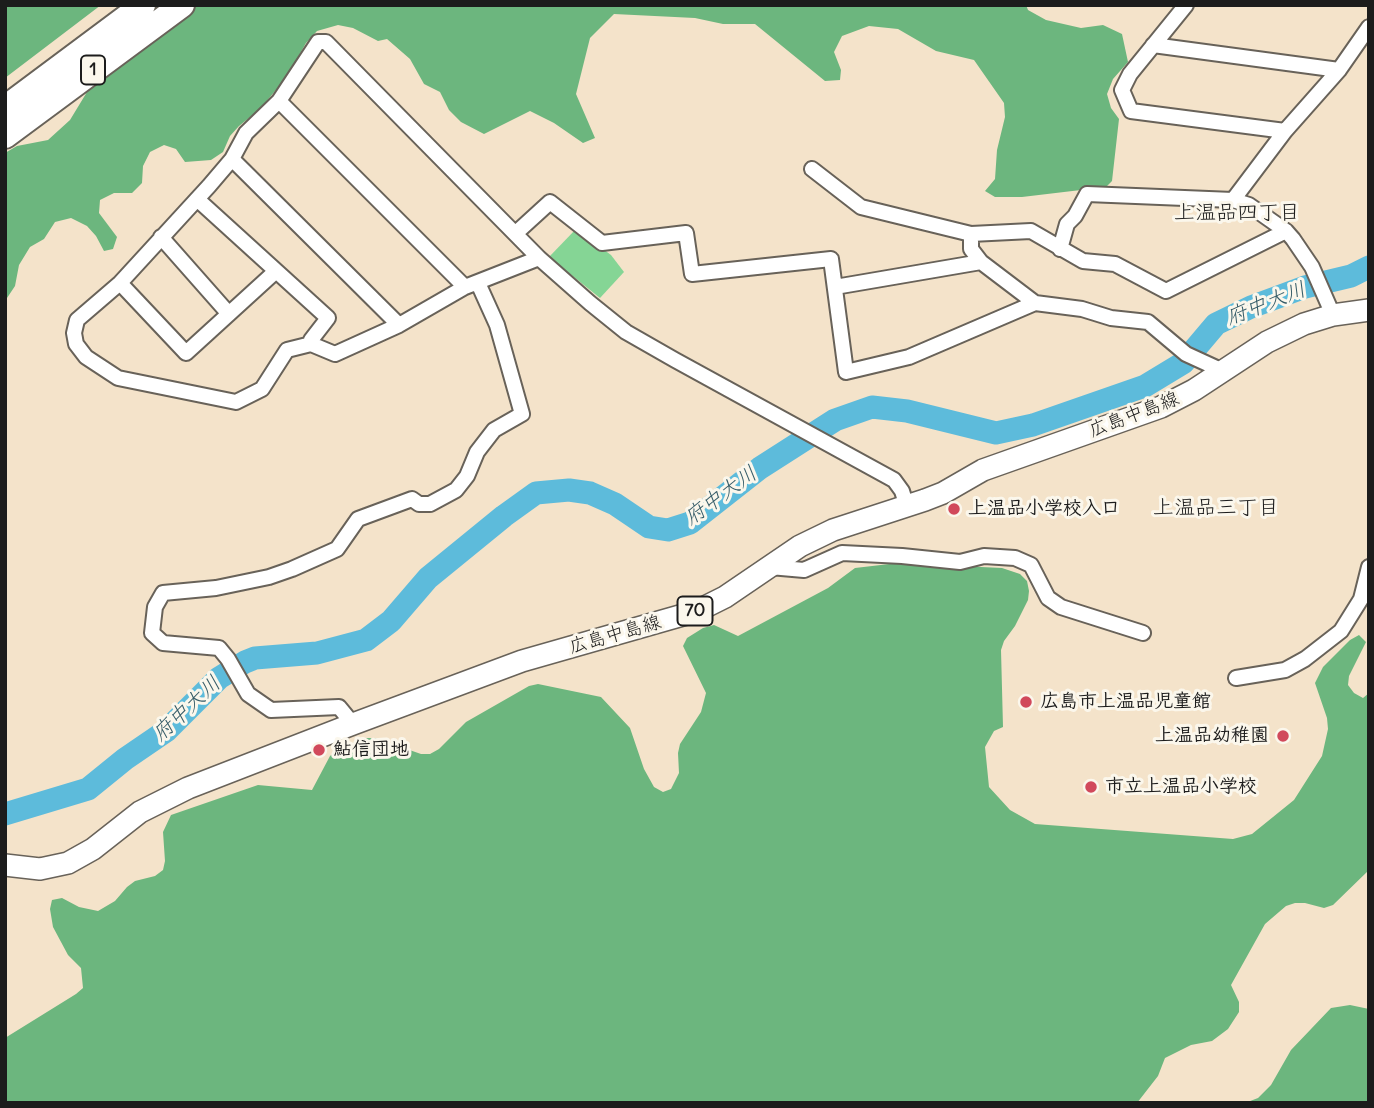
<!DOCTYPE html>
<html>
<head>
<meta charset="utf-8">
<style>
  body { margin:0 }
  #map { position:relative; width:1374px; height:1108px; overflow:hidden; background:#f4e3ca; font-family:Delius,sans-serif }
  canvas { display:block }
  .frame { position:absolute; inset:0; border:7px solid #1c1c1c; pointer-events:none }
</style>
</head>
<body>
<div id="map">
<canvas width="1374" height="1108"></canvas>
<div class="frame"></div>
</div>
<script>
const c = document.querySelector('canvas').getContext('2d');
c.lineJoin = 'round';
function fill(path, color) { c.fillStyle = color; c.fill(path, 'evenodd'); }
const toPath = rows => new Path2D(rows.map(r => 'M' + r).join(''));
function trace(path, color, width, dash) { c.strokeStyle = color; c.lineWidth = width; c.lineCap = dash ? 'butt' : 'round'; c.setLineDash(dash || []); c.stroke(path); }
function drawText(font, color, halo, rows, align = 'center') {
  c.font = font + ' Delius,"Klee One",sans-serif'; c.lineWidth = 6; c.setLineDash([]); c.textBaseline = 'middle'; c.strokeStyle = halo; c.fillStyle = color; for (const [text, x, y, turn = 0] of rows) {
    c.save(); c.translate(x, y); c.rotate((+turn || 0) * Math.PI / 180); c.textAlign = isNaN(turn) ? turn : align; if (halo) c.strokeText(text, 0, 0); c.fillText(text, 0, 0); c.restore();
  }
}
fill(toPath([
  [576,229,611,255,624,272,600,298,549,257]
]), '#85d595');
fill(toPath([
  [5,5,101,5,5,78],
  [197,5,1026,5,1028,10,1046,20,1081,28,1103,25,1122,34,1128,62,1113,79,1107,94,1111,108,1119,119,1112,181,1106,187,1022,197,995,197,985,191,995,179,997,150,1005,117,1004,103,974,60,936,51,898,29,869,26,842,36,834,52,841,70,840,80,825,81,755,24,723,24,695,18,614,14,590,38,576,94,595,138,583,143,554,123,530,111,484,134,461,122,449,110,440,92,424,84,410,59,387,39,378,41,353,28,338,25,317,31,306,43,286,78,260,109,239,126,230,136,223,152,211,160,185,162,176,149,164,145,150,152,143,166,142,183,132,193,114,193,100,200,99,213,117,237,113,249,104,251,96,236,87,226,71,218,55,222,44,239,30,247,19,265,15,286,5,301,5,153,17,146,48,140,70,120,87,92,155,36],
  [898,563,1002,568,1020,574,1027,581,1029,591,1028,600,1015,626,1004,641,1001,650,1003,727,994,731,985,747,989,787,1010,810,1035,824,1233,839,1252,834,1294,800,1322,756,1328,729,1327,718,1315,683,1323,667,1350,640,1359,635,1366,642,1349,676,1348,685,1354,693,1363,698,1369,693,1369,870,1333,905,1324,908,1305,903,1295,903,1286,906,1265,924,1231,985,1239,1002,1239,1012,1228,1029,1212,1041,1191,1045,1165,1058,1158,1076,1137,1103,5,1103,5,1038,76,994,83,988,81,968,68,955,53,927,50,909,52,900,62,898,79,907,98,911,115,901,127,887,135,881,155,876,163,870,165,861,163,832,171,815,258,785,312,790,330,756,337,750,364,738,375,738,421,754,430,754,439,749,466,722,529,686,538,684,601,697,630,728,644,769,654,787,663,792,671,789,679,773,678,753,680,744,701,712,706,693,683,646,687,638,703,628,714,625,738,636,828,588,855,568],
  [1350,1005,1369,1009,1369,1103,1245,1103,1258,1098,1271,1085,1291,1050,1331,1008]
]), '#6cb67e');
trace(toPath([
  [5,814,88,789,125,759,166,731,219,678,245,662,255,658,317,653,366,640,391,621,428,578,504,516,536,493,569,490,590,493,615,504,649,527,668,530,690,523,760,468,835,420,872,407,907,411,996,433,1033,425,1145,386,1183,363,1216,324,1251,307,1305,287,1351,276,1369,267]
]), '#5dbbdb', 23);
const street = toPath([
  [1186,5,1130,74,1122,90,1131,111,1285,131],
  [1153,45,1339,70],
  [279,101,465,287],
  [232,159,399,325],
  [812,169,861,207,971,234,1031,231,1083,261,1115,264,1166,291,1286,231],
  [197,199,328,318,311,340,311,344],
  [1233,200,1285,131,1339,70,1369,27],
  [516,233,550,202,602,243,686,233,692,274,831,259,846,372,909,357,1035,303],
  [971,234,971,249,981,262,1035,303,1082,309,1111,318,1148,322,1186,354,1223,371],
  [161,237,229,314],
  [1060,249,1067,224,1075,216,1087,194,1233,200,1249,205,1286,231,1293,239,1312,267,1333,315],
  [539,258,465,287,399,325,335,354,311,344,287,350,262,389,236,402,118,378,86,357,76,344,74,333,77,320,120,283,209,186,232,159,246,133,279,101,318,42,326,42,539,258,590,303,626,332,675,360,894,480,902,491,907,507],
  [120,283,186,353,276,271],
  [835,287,981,262],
  [770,567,804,570,842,553,902,556,960,562,984,556,1015,558,1031,565,1048,598,1061,607,1143,633],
  [1236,678,1285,670,1305,659,1341,631,1361,599,1369,567],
  [353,724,339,707,271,710,248,694,228,659,219,648,163,643,152,633,155,607,163,593,216,588,269,577,292,569,337,549,358,519,412,499,419,504,430,504,456,490,467,476,477,452,494,430,522,414,497,325,478,283]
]);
const primary = toPath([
  [5,865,40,869,68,863,93,849,140,812,188,788,353,724,522,661,697,611,725,597,800,546,833,530,925,500,943,493,983,470,1161,407,1194,390,1267,342,1304,324,1333,315,1369,310]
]);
const highway = toPath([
  [5,108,143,5],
  [5,136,182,5]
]);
trace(street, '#686259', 18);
trace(primary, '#686259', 24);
trace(highway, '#686259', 28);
trace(street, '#fff', 14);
trace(primary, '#fff', 21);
trace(highway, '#fff', 24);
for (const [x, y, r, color] of [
  [954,509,7,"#d1495b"],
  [1026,702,7,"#d1495b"],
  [1283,736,7,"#d1495b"],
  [319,750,7,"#d1495b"],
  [1091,787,7,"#d1495b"]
]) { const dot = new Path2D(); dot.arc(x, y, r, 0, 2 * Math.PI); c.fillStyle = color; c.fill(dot); trace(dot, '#fbf7ec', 2.5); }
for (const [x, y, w] of [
  [93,70,24],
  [695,611,35]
]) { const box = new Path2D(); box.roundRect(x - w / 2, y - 14.5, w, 29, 5); c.fillStyle = '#fbf7ec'; c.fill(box); trace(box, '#1c1c1c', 2); }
drawText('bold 18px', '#1c1c1c', null, [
  ["1",93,70],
  ["70",695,611]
]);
drawText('19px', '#1c1c1c', '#fbf7ec', [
  ["広島中島線",1134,415,-21],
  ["広島中島線",615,635,-16]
]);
drawText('bold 19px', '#1c1c1c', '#fbf7ec', [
  ["上温品小学校入口",968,509],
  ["広島市上温品児童館",1040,702],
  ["上温品幼稚園",1269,736,"right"],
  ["鮎信団地",333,750],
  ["市立上温品小学校",1105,787]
], 'left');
drawText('21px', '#1c1c1c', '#fbf7ec', [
  ["上温品四丁目",1237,213],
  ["上温品三丁目",1216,508]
]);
drawText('italic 21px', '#365c68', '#fbf7ec', [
  ["府中大川",1266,304,-21],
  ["府中大川",721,496,-36],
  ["府中大川",187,709,-43]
]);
</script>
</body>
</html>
